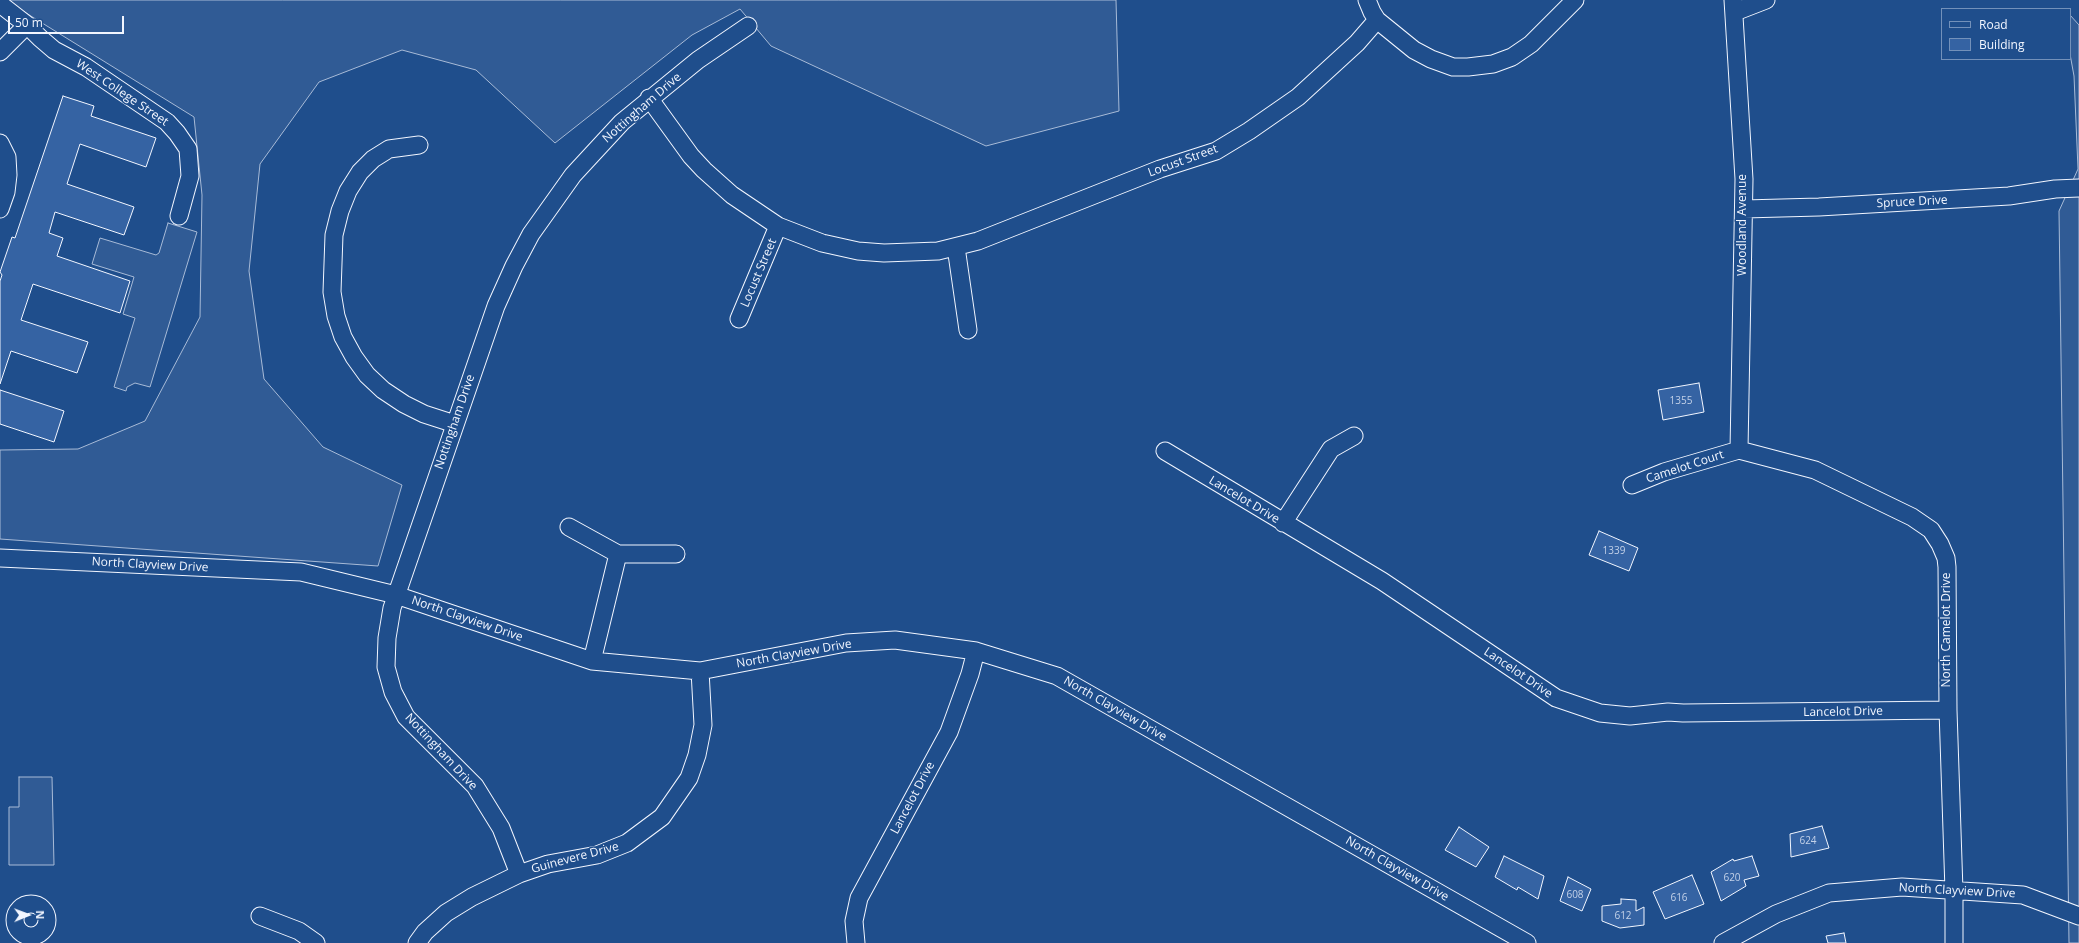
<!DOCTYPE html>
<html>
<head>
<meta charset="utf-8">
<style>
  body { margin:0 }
  #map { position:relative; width:2079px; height:943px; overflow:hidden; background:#1f4e8c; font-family:"Open Sans",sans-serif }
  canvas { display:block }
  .legend { position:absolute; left:1941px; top:8px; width:130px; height:52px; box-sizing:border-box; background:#1f4e8c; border:1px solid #7391ba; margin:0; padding:5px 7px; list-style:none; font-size:12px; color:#f2f6ff }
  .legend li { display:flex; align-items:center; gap:8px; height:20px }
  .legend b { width:20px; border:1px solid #7391ba }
  .north { position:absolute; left:8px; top:895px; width:40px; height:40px; -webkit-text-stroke:3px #1f4e8c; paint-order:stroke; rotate:89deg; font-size:11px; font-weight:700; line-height:16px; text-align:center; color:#f2f6ff }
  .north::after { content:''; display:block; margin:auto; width:14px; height:18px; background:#f2f6ff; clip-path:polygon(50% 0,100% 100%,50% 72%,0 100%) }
  .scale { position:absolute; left:8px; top:16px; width:116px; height:18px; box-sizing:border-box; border:2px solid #f2f6ff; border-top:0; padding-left:5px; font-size:12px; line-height:14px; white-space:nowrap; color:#f2f6ff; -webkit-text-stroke:3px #1f4e8c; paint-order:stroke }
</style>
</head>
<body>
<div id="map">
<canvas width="2079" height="943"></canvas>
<ul class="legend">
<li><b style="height:5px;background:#1f4e8c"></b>Road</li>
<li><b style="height:11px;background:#3563a3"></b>Building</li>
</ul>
<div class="north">N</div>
<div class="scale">50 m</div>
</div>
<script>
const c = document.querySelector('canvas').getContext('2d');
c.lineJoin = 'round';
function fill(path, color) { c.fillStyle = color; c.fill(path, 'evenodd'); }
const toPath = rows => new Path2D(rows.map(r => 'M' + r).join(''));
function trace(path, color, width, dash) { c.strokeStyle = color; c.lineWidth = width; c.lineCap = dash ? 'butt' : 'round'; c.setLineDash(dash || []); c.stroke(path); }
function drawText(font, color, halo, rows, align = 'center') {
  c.font = font + ' "Open Sans",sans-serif'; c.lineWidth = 3; c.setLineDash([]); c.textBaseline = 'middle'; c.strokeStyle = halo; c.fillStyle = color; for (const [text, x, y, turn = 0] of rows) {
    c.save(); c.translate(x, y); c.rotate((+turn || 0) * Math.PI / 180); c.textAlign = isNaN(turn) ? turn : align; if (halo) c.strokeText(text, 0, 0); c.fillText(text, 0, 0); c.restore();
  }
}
const built = toPath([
  [5,0,1116,0,1119,111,986,146,771,46,740,9,692,35,555,143,476,70,402,50,319,82,260,164,249,271,264,379,323,447,402,485,378,566,0,539,0,450,78,449,145,421,200,317,202,195,194,117,5,0],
  [2070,15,2079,25,2079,943,2069,943,2059,211,2078,169,2074,76,2070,54,2070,15],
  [168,223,197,232,150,387,135,383,127,387,126,391,114,387,135,318,123,314,134,277,92,264,100,238,156,255,159,253,168,223],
  [19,777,52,777,54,865,9,865,9,807,19,807,19,777]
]);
fill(built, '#305b95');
trace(built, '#a8bbd7', 1);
const building = toPath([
  [63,96,94,106,91,116,156,138,146,167,80,144,67,184,134,207,124,235,55,212,49,233,63,238,57,256,130,281,120,313,33,284,21,320,88,342,77,373,11,351,0,384,0,281,2,275,0,272,12,237,15,238,63,96],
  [1699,383,1704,412,1663,420,1658,390,1699,383],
  [0,390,64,411,54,442,0,424,0,390],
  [1599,531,1638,548,1629,571,1589,555,1599,531],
  [1822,826,1829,848,1791,857,1790,834,1822,826],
  [1459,827,1489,847,1476,867,1445,850,1459,827],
  [1504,856,1544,876,1538,899,1518,887,1517,890,1495,877,1504,856],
  [1752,856,1759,876,1744,880,1746,886,1721,901,1711,872,1733,859,1734,861,1752,856],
  [1692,875,1704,904,1665,919,1653,892,1692,875],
  [1568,877,1591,889,1582,911,1560,901,1568,877],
  [1621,899,1636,900,1636,911,1644,907,1644,925,1620,928,1602,921,1602,906,1621,904,1621,899],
  [1844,933,1846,943,1828,943,1826,936,1844,933]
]);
fill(building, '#3563a3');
trace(building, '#f2f6ff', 1);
const minor = toPath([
  [1367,0,1372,12,1377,20,1414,50,1431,59,1453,67,1468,67,1493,64,1512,57,1531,44,1575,0],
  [1733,0,1744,179,1739,450],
  [0,4,27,25,40,38,54,50,86,67,167,122,177,133,188,149,190,176,179,216],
  [1735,12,1766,0],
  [0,52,27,25],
  [649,98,691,156,704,170,732,195,778,226,822,243,858,251,884,253,938,251,978,241,1160,169,1216,151,1249,131,1298,97,1357,43,1377,20],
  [0,143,7,157,8,175,6,192,0,209],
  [419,145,389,149,373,159,360,172,348,191,340,211,334,235,332,292,336,316,343,337,354,357,367,375,383,390,404,404,424,414,455,424],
  [1744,209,1819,207,2009,196,2055,189,2079,188],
  [956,247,968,330],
  [739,319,778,226],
  [1165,451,1382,581,1556,698,1600,713,1630,716,1668,712,1683,713,1948,710],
  [1632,485,1664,472,1739,450,1815,470,1912,517,1931,530,1940,544,1946,558,1947,567,1948,710,1954,891,1954,943],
  [1283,523,1331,449,1354,436],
  [569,527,618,554,676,554],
  [0,558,301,572,396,595,592,661,700,671,846,643,895,640,976,651,1057,676,1527,943],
  [592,661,618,554],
  [519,874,501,828,475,786,406,717,393,692,386,667,387,638,392,608,496,306,514,266,531,234,573,175,622,122,698,60,748,26],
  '15 920a16 16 0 1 1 32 0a16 16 0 1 1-32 0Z',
  [260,916,299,931,316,943],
  [417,943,425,932,446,913,472,897,519,874,548,864,597,855,627,843,662,817,689,778,697,755,703,725,700,671],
  [856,943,854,921,859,898,949,732,970,674,976,651],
  [1723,943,1776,914,1829,893,1902,887,2023,895,2079,916]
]);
trace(minor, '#f2f6ff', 19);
trace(minor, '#1f4e8c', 17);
drawText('10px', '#c3d1e8', null, [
  ["1355",1681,401],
  ["1339",1614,551],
  ["624",1808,841],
  ["620",1732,878],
  ["608",1575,895],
  ["616",1679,898],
  ["612",1623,916]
]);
drawText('12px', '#f2f6ff', '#1f4e8c', [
  ["West College Street",122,93,34],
  ["Nottingham Drive",642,108,-41],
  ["Locust Street",1183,161,-20],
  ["Spruce Drive",1912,202,-3],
  ["Woodland Avenue",1743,225,-90],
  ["Locust Street",759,273,-67],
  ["Nottingham Drive",455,422,-71],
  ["Camelot Court",1685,467,-18],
  ["Lancelot Drive",1244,500,31],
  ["North Clayview Drive",150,565,3],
  ["North Clayview Drive",467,619,19],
  ["North Camelot Drive",1947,630,-90],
  ["North Clayview Drive",794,654,-10],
  ["Lancelot Drive",1518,673,34],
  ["North Clayview Drive",1115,709,30],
  ["Lancelot Drive",1843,712,-1],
  ["Nottingham Drive",441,752,47],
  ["Lancelot Drive",913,798,-62],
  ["Guinevere Drive",575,858,-15],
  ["North Clayview Drive",1397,869,30],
  ["North Clayview Drive",1957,891,3]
]);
</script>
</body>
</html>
